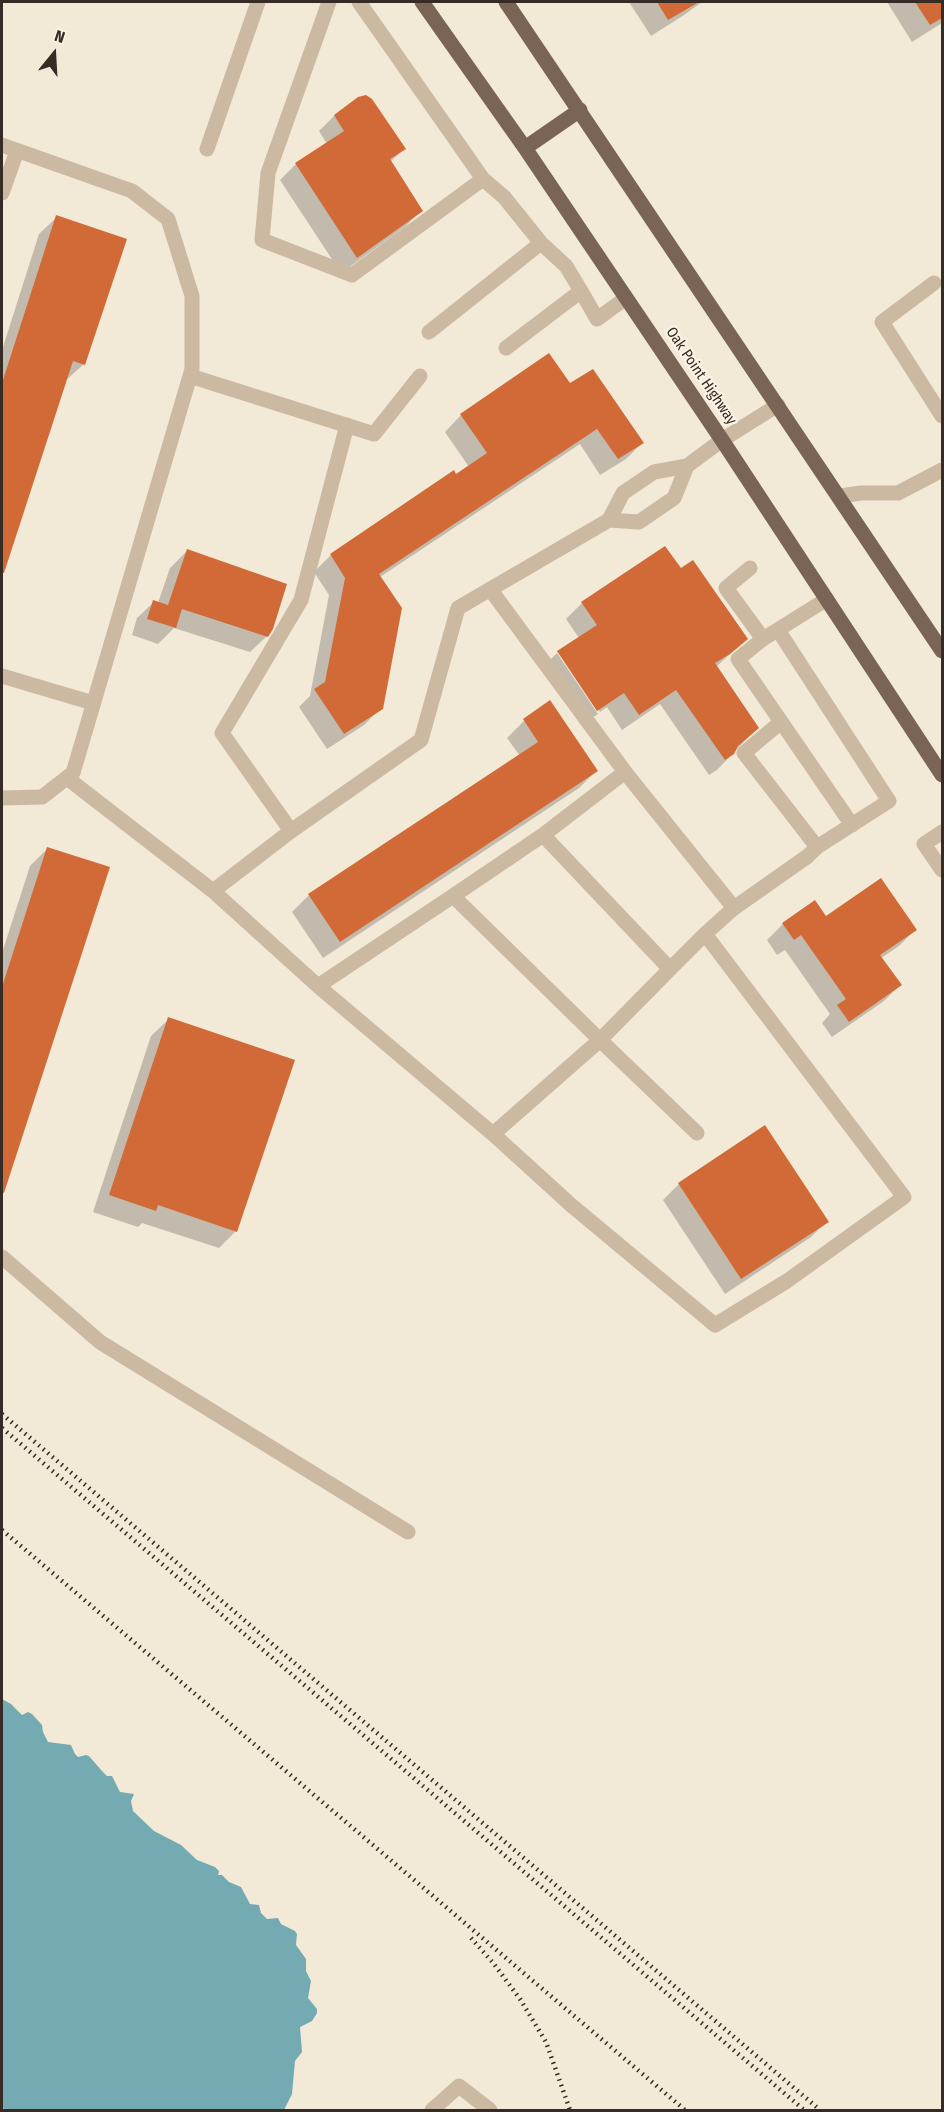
<!DOCTYPE html>
<html>
<head>
<meta charset="utf-8">
<style>
  body { margin:0 }
  #map { position:relative; width:944px; height:2112px; overflow:hidden; background:#f3e9d7; font-family:"Fira Sans Condensed",sans-serif }
  canvas { display:block }
  .frame { position:absolute; inset:0; border:3px solid #362c25; pointer-events:none }
  .north { position:absolute; left:24px; top:24px; width:60px; height:60px; -webkit-text-stroke:4px #fbf2e4; paint-order:stroke; rotate:18deg; font-size:16px; font-weight:700; line-height:24px; text-align:center; color:#362c25 }
  .north::after { content:''; display:block; margin:auto; width:21px; height:27px; background:#362c25; clip-path:polygon(50% 0,100% 100%,50% 72%,0 100%) }
</style>
</head>
<body>
<div id="map">
<canvas width="944" height="2112"></canvas>
<div class="frame"></div>
<div class="north">N</div>
</div>
<script>
const c = document.querySelector('canvas').getContext('2d');
c.lineJoin = 'round';
function fill(path, color) { c.fillStyle = color; c.fill(path, 'evenodd'); }
const toPath = rows => new Path2D(rows.map(r => 'M' + r).join(''));
function trace(path, color, width, dash) { c.strokeStyle = color; c.lineWidth = width; c.lineCap = dash ? 'butt' : 'round'; c.setLineDash(dash || []); c.stroke(path); }
function drawText(font, color, halo, rows, align = 'center') {
  c.font = font + ' "Fira Sans Condensed",sans-serif'; c.lineWidth = 4.5; c.setLineDash([]); c.textBaseline = 'middle'; c.strokeStyle = halo; c.fillStyle = color; for (const [text, x, y, turn = 0] of rows) {
    c.save(); c.translate(x, y); c.rotate((+turn || 0) * Math.PI / 180); c.textAlign = isNaN(turn) ? turn : align; if (halo) c.strokeText(text, 0, 0); c.fillText(text, 0, 0); c.restore();
  }
}
fill(toPath([
  [2,1699,11,1704,22,1715,28,1712,32,1714,42,1725,43,1732,48,1742,71,1745,75,1754,78,1757,86,1755,89,1756,102,1771,107,1776,112,1776,120,1792,134,1794,131,1801,133,1811,154,1831,181,1845,197,1860,215,1867,219,1871,218,1875,222,1875,229,1882,241,1887,250,1904,259,1905,261,1913,267,1919,278,1918,281,1924,295,1931,297,1934,296,1945,306,1959,306,1971,311,1981,308,1998,317,2009,317,2013,312,2021,300,2027,302,2052,295,2061,292,2094,284,2110,7,2110,2,2108]
]), '#74abb3');
fill(toPath([
  [629,2,702,2,684,15,651,36],
  [887,2,942,2,942,23,912,42],
  [359,99,404,149,390,162,421,210,406,226,341,273,280,180,296,164,327,144,319,131,334,116],
  [57,217,84,364,65,381,4,570,2,572,2,350,39,234],
  [569,385,642,443,626,459,600,475,580,444,380,577,381,708,364,725,327,749,299,707,310,696,329,595,314,572,331,555,453,472,455,476,469,467,445,432,461,415],
  [187,551,267,636,250,652,174,628,158,644,132,635,137,618,154,602,158,603,170,568],
  [680,570,746,639,716,667,757,728,717,770,709,775,660,704,622,730,607,707,600,712,561,653,557,653,598,714,581,725,542,668,558,652,579,638,566,619,582,603],
  [550,702,596,771,579,788,323,958,292,912,309,895,520,756,507,738,524,721],
  [47,849,108,868,2,1197,2,953,30,866],
  [826,918,915,930,899,946,881,958,900,985,884,1001,832,1037,822,1023,830,1014,785,950,777,955,767,940,783,924],
  [169,1019,236,1231,219,1248,142,1223,138,1227,93,1212,151,1036],
  [765,1127,827,1221,811,1237,725,1294,663,1200,679,1184]
]), '#0003');
fill(toPath([
  [657,2,699,2,668,20],
  [915,2,942,2,942,18,930,25],
  [366,95,372,99,406,149,390,159,423,211,357,258,295,163,344,131,334,115,358,97],
  [56,215,127,239,85,365,73,361,4,573,2,573,2,383],
  [549,353,570,383,593,369,644,443,618,459,597,429,379,574,402,608,383,709,344,734,314,689,325,682,345,578,330,554,454,470,456,474,487,453,460,414],
  [665,546,681,568,693,560,748,639,730,654,715,663,759,728,738,746,734,754,725,760,676,690,639,715,624,693,597,711,557,651,597,625,581,602],
  [187,549,287,584,273,629,268,637,182,609,176,628,147,619,153,600,168,605],
  [550,700,598,771,340,942,308,894,538,742,523,719],
  [47,847,110,867,4,1193,2,1192,2,987],
  [881,878,917,930,880,955,902,985,849,1022,837,1005,846,999,801,935,794,940,782,923,815,900,826,916],
  [168,1017,295,1060,237,1232,158,1205,156,1211,109,1195],
  [765,1125,829,1222,741,1279,678,1183]
]), '#d16a37');
trace(toPath([
  [329,2,268,173,262,240,352,275,483,179],
  [359,2,483,179,504,197,541,243],
  [2,145,132,191,168,219,192,296,192,369,73,773,42,797,2,798],
  [207,149,258,2],
  [2,193,17,151],
  [934,283,882,322,942,416],
  [429,332,541,243,566,266,581,291],
  [506,348,581,291,597,319,626,298],
  [190,376,374,434,420,376],
  [840,496,861,493,898,493,942,470],
  [609,520,639,522,674,498,687,466],
  [750,568,726,588,763,639,827,599],
  [490,589,625,772,734,908],
  [778,630,889,801,817,847,744,753,781,722],
  [763,639,738,659,852,825],
  [2,676,93,703],
  [625,772,543,835,670,969,705,934],
  [67,778,213,891,318,986,493,1134,571,1205,715,1325,787,1281,904,1197,705,934,734,908,808,856,817,847],
  [291,831,222,733,301,600,347,425],
  [942,832,924,844,942,870],
  [213,891,291,831,421,740,458,608,609,520,623,493,654,472,687,466,722,440,778,405],
  [453,896,543,835],
  [670,969,600,1040,697,1133],
  [318,986,453,896,600,1040,493,1134],
  [2,1257,100,1342,408,1532],
  [432,2110,459,2086,490,2110]
]), '#ccb9a2', 15);
trace(toPath([
  [422,2,525,148,722,440,942,775],
  [506,2,942,651],
  [525,148,580,110]
]), '#7a6455', 15);
trace(toPath([
  [2,1414,820,2110],
  [2,1428,804,2110],
  [2,1530,685,2110],
  [471,1938,494,1964,520,1999,546,2042,570,2110]
]), '#362c25', 4.5, [1.5, 4.5]);
drawText('15px', '#362c25', '#fbf2e4', [
  ["Oak Point Highway",701,376,56]
]);
</script>
</body>
</html>
